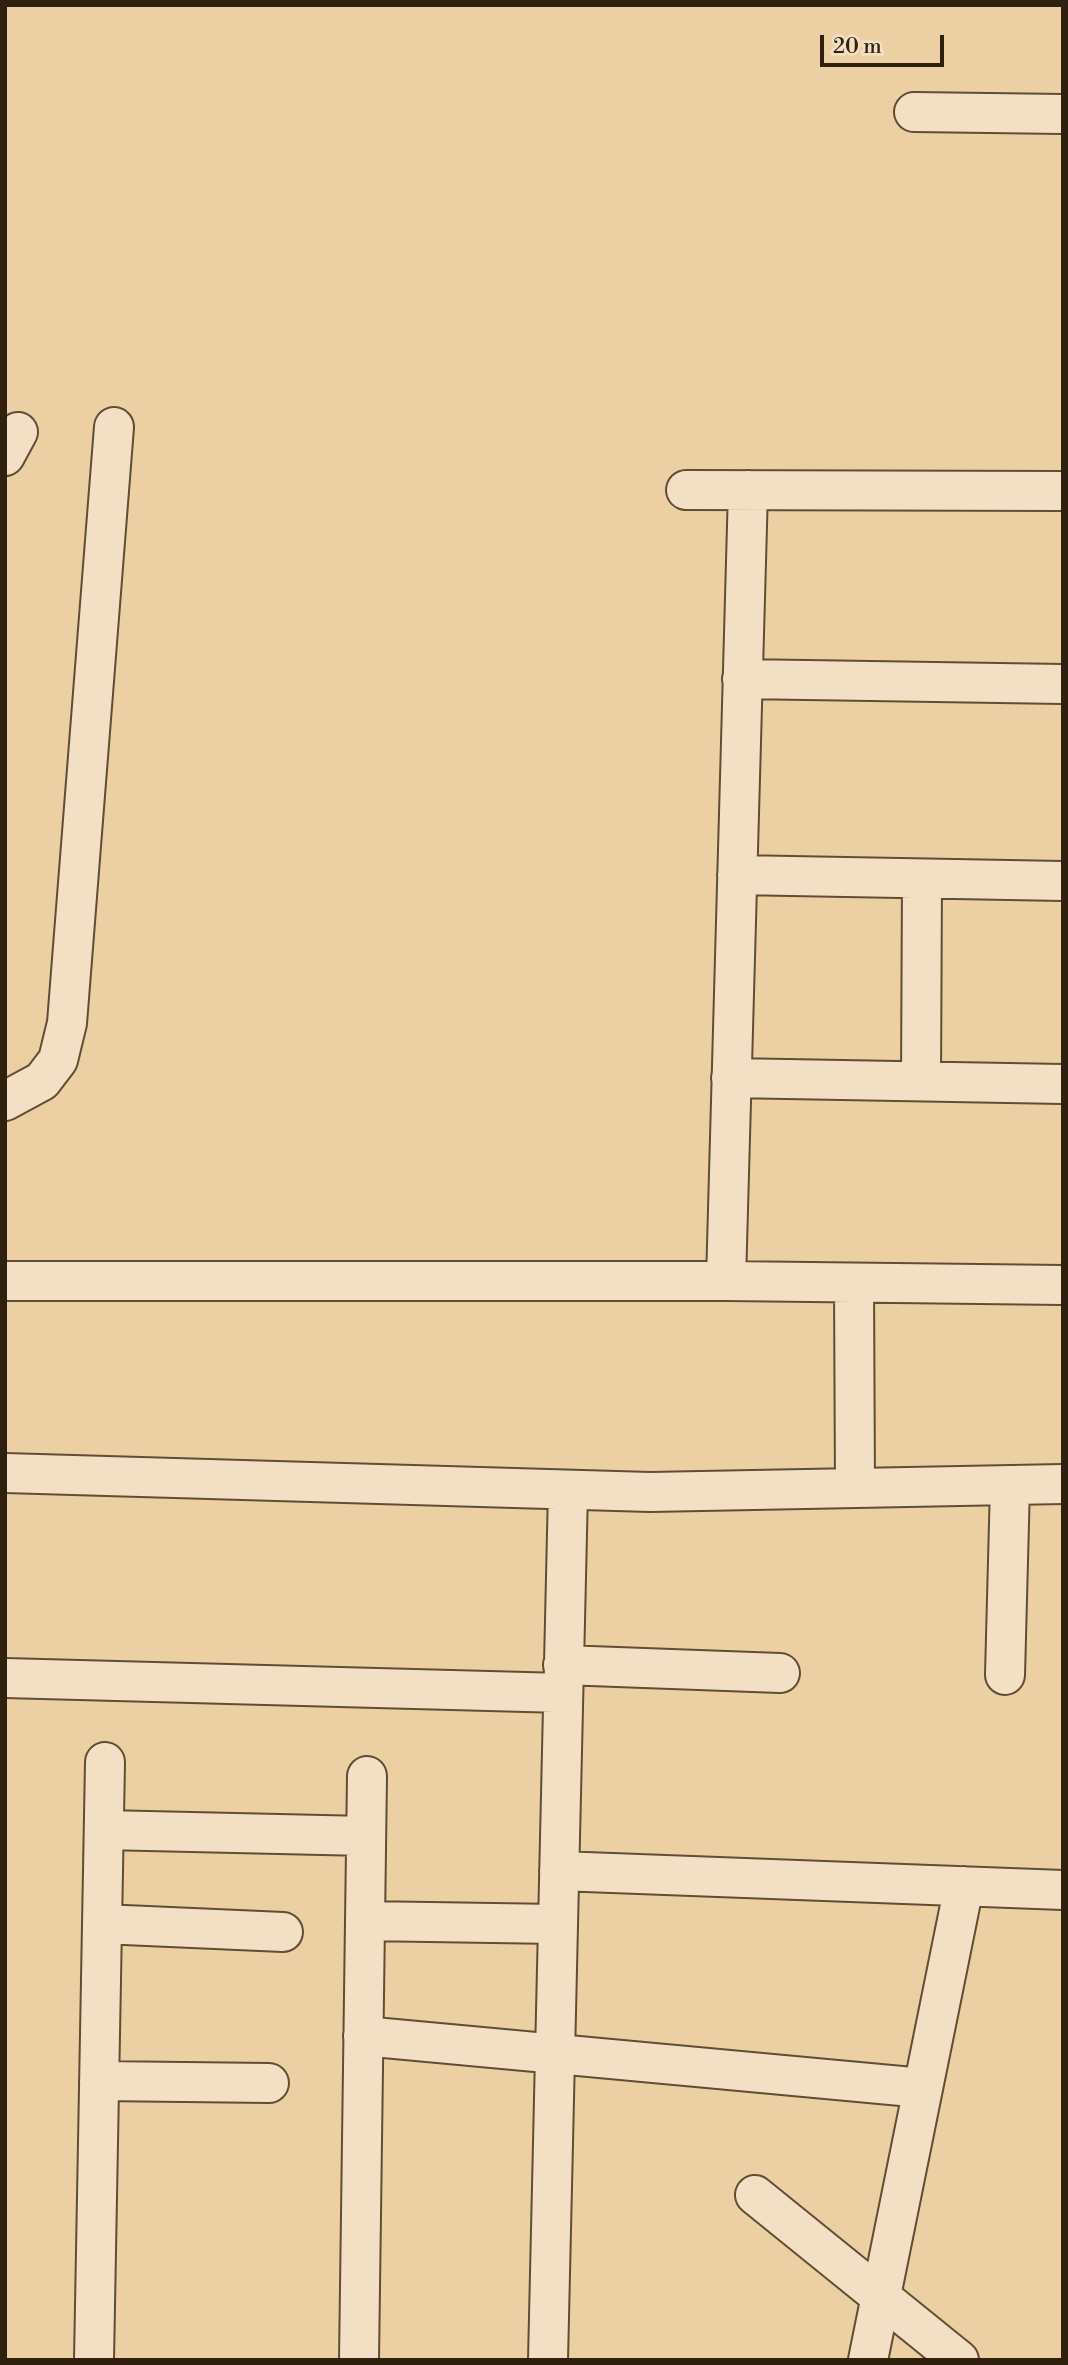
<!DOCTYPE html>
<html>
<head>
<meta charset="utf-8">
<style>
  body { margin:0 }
  #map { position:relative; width:1068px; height:2365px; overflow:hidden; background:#ecd0a4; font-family:"Libre Bodoni",serif }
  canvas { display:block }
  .frame { position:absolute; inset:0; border:7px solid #30210e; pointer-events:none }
  .scale { position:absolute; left:820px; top:35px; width:124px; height:32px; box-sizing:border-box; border:4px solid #30210e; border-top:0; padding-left:9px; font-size:21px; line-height:24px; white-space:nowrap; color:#30210e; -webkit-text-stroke:5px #f3e0c4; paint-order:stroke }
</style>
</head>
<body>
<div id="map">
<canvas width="1068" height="2365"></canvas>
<div class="frame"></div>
<div class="scale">20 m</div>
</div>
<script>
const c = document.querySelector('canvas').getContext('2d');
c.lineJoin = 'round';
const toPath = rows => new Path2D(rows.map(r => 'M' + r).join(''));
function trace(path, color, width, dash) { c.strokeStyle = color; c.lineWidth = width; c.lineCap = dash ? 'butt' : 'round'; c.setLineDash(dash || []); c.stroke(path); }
const minor = toPath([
  [914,112,1063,114],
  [5,456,18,432],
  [686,490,1063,491],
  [742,679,1063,684],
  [737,875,1063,881],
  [731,1078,1063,1084],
  [921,1081,922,879],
  [5,1101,42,1081,58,1060,67,1023,114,427],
  [5,1281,726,1281,1063,1285],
  [726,1281,748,490],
  [854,1283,855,1488],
  [5,1473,650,1492,1063,1484],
  [563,1665,780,1673],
  [1005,1675,1010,1485],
  [5,1678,563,1693],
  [104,1830,366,1836],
  [559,1871,1063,1890],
  [365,1921,557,1924],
  [102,1924,283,1932],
  [363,2036,923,2088],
  [99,2081,269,2083],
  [755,2195,959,2360],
  [94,2360,105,1762],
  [359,2360,367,1776],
  [548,2360,568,1490],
  [868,2360,964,1886]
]);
trace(minor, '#5f4d34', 42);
trace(minor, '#f3e0c4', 38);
</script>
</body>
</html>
